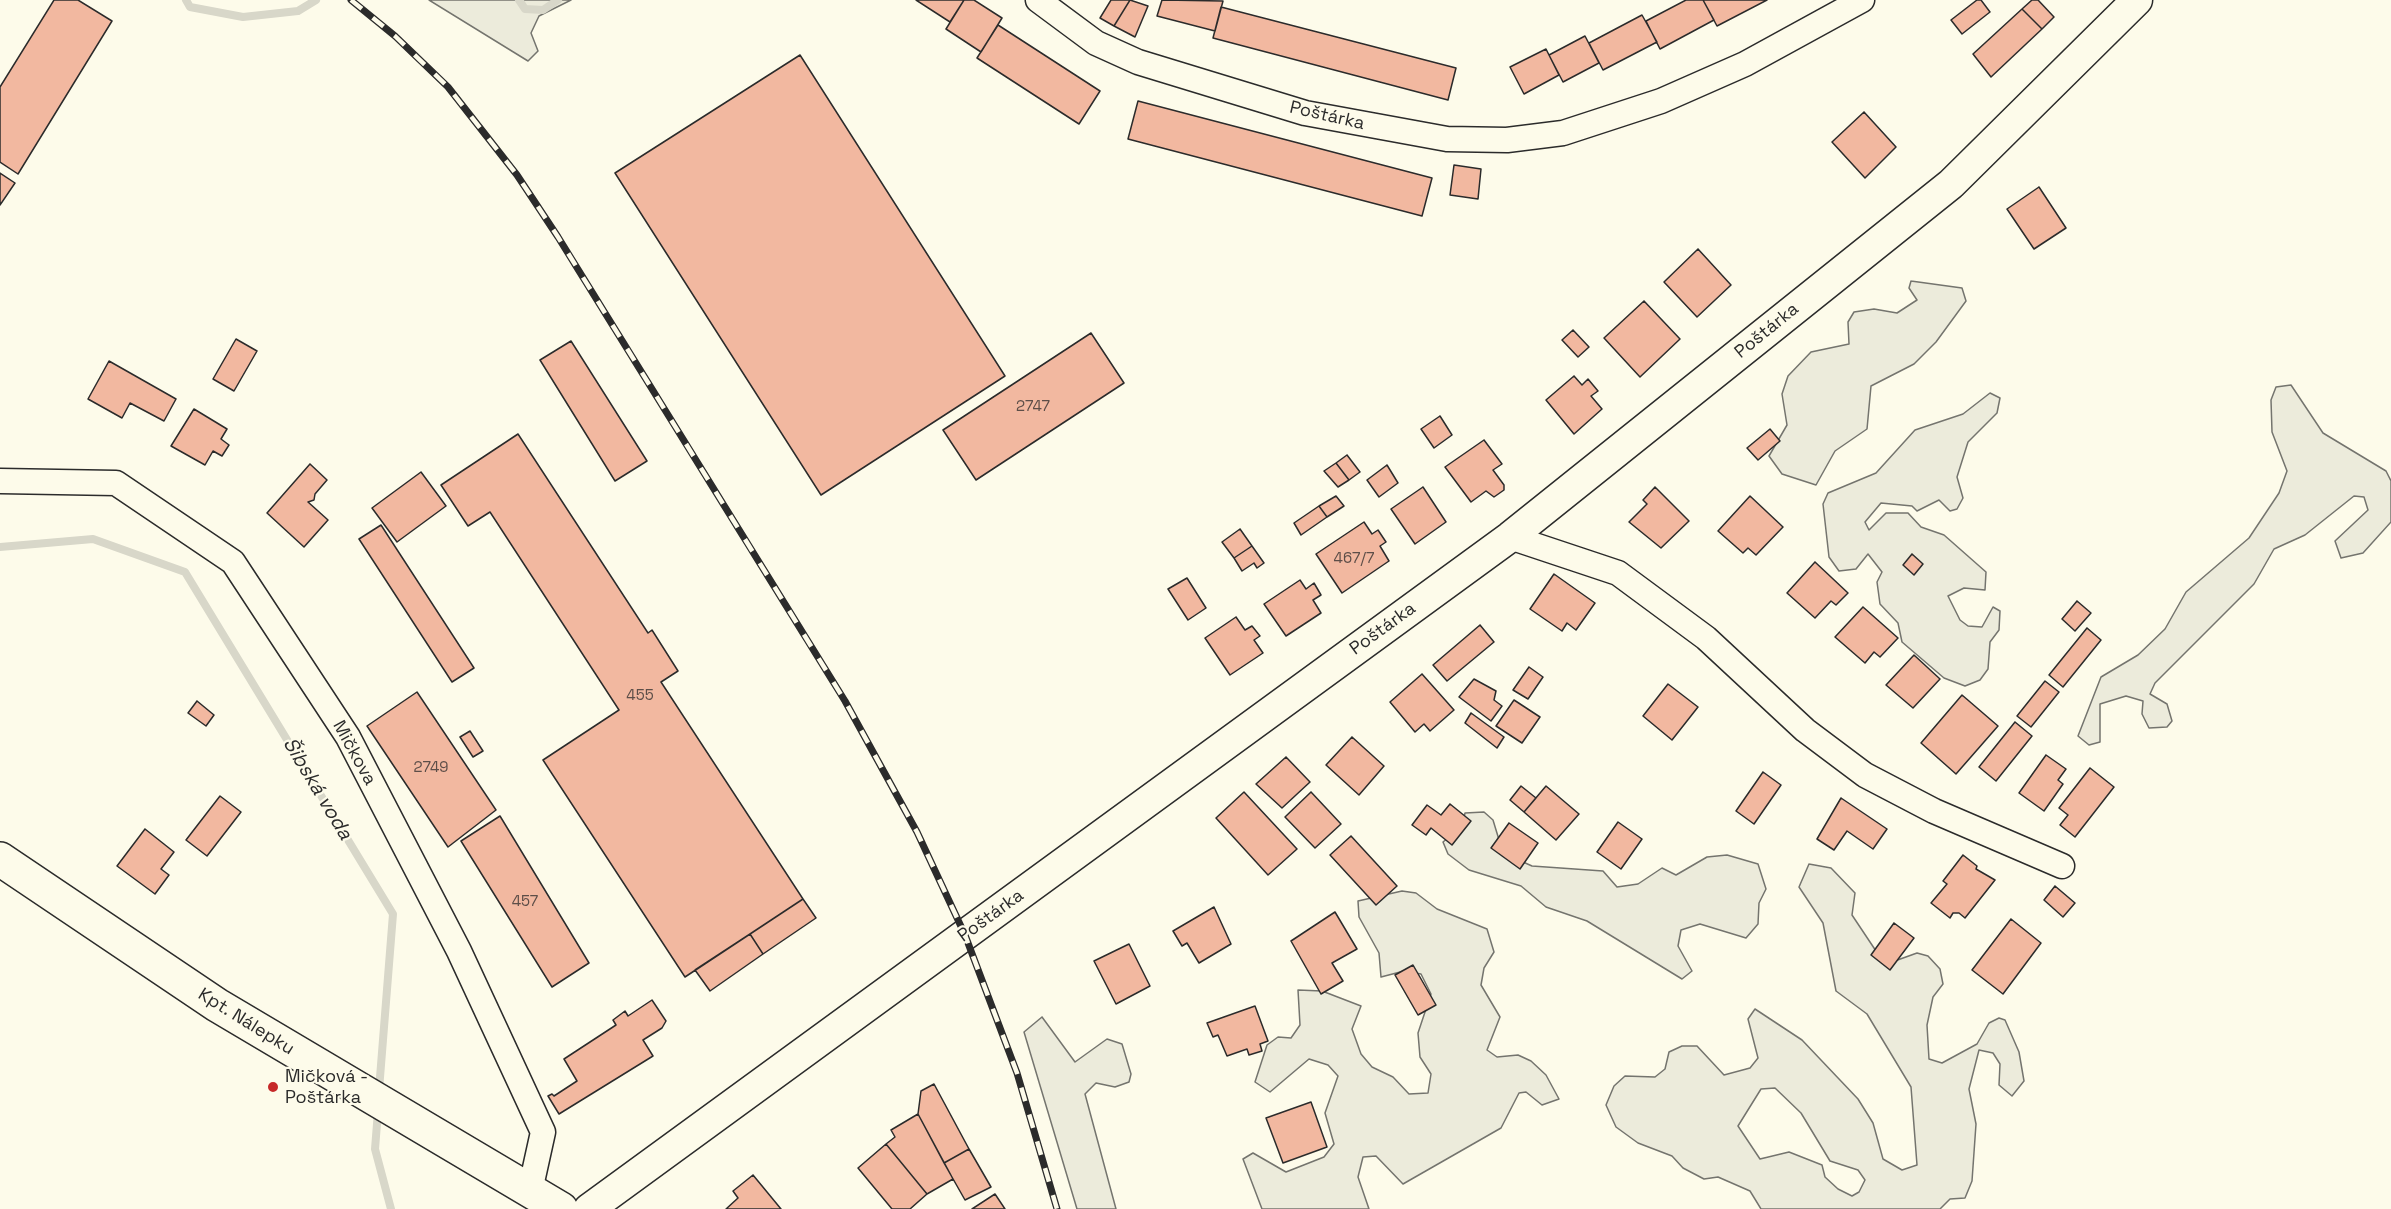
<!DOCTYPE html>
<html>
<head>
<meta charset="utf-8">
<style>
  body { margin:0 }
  canvas { display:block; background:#fdfbea }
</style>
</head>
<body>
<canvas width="2391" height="1209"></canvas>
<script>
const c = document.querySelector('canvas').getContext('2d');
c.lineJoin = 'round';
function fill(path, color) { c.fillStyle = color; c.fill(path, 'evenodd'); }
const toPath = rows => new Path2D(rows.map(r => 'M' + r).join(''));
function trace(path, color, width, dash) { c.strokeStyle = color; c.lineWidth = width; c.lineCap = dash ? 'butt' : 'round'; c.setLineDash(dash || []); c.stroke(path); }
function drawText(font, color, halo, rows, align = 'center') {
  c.font = font + ' "Space Grotesk",sans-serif'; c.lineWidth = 4.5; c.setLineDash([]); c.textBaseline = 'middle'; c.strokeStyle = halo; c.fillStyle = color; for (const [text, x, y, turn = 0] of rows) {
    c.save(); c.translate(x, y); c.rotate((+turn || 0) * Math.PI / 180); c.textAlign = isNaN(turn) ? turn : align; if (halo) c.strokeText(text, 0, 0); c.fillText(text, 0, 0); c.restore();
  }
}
const green = toPath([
  [429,0,571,0,539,16,531,33,538,51,528,61,429,0],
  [1911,281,1962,288,1966,301,1936,342,1914,364,1871,386,1867,429,1835,451,1816,485,1782,474,1769,456,1787,425,1782,394,1788,376,1811,352,1849,344,1848,322,1854,312,1874,309,1897,313,1917,300,1909,288,1911,281],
  [2291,385,2323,433,2386,471,2391,481,2391,522,2363,553,2341,558,2335,541,2368,510,2364,497,2354,496,2305,535,2274,549,2254,584,2155,683,2150,694,2167,704,2172,721,2167,727,2149,728,2142,714,2143,701,2126,696,2100,704,2100,742,2089,745,2078,736,2101,677,2138,655,2165,629,2186,592,2249,538,2279,493,2287,471,2272,432,2271,400,2276,387,2291,385],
  [1990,393,2000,398,1997,413,1968,442,1957,477,1963,498,1957,509,1950,511,1939,500,1917,511,1912,506,1881,503,1865,522,1869,530,1886,513,1908,513,1921,527,1944,535,1986,572,1985,590,1964,588,1948,596,1960,620,1968,626,1982,627,1993,607,2000,611,1999,630,1990,642,1988,669,1980,680,1965,686,1944,678,1902,642,1898,623,1880,604,1877,582,1882,572,1868,554,1856,569,1839,571,1829,557,1823,504,1828,493,1876,473,1915,430,1963,414,1990,393],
  [1484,812,1493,820,1503,853,1532,866,1603,871,1617,887,1638,884,1662,868,1676,875,1707,857,1727,855,1758,864,1766,889,1759,903,1758,924,1746,938,1700,924,1681,930,1678,946,1692,971,1682,979,1587,921,1546,907,1521,886,1469,870,1448,854,1443,842,1462,826,1465,813,1484,812],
  [1809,864,1831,868,1855,893,1852,915,1882,960,1892,962,1917,953,1928,956,1940,969,1943,984,1933,997,1927,1025,1929,1059,1942,1063,1977,1044,1989,1023,1999,1018,2005,1020,2019,1052,2024,1081,2012,1096,1999,1085,2000,1064,1993,1053,1979,1050,1969,1089,1976,1124,1972,1181,1965,1198,1950,1199,1940,1209,1761,1209,1750,1191,1718,1177,1704,1179,1683,1168,1672,1156,1638,1143,1616,1127,1606,1105,1614,1086,1625,1076,1655,1077,1665,1069,1669,1052,1682,1046,1697,1046,1724,1075,1750,1068,1758,1058,1748,1019,1755,1009,1802,1040,1858,1099,1873,1123,1883,1159,1902,1170,1917,1165,1911,1087,1867,1014,1836,991,1823,923,1799,887,1809,864],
  [1775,1088,1801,1113,1830,1161,1858,1170,1865,1180,1859,1192,1852,1196,1838,1189,1825,1177,1822,1165,1789,1152,1760,1159,1738,1126,1761,1089,1775,1088],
  [1402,891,1416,893,1437,909,1487,929,1494,952,1484,968,1481,985,1500,1017,1487,1050,1497,1057,1518,1055,1531,1061,1546,1075,1559,1099,1542,1105,1526,1092,1519,1093,1501,1128,1403,1184,1376,1156,1363,1157,1358,1177,1369,1209,1262,1209,1243,1159,1253,1153,1286,1172,1324,1157,1334,1144,1325,1113,1338,1076,1328,1065,1309,1059,1270,1092,1255,1082,1267,1045,1278,1037,1291,1038,1300,1025,1298,990,1322,991,1361,1006,1352,1029,1361,1054,1372,1067,1393,1077,1409,1094,1428,1093,1431,1074,1420,1057,1418,1033,1431,994,1421,974,1404,971,1381,977,1379,953,1359,917,1358,901,1402,891],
  [1042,1017,1075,1062,1107,1039,1122,1044,1131,1074,1129,1082,1115,1087,1096,1083,1085,1094,1116,1209,1077,1209,1024,1032,1042,1017]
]);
fill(green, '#ecebdb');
trace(green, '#74746e', 1.5);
trace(toPath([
  [186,0,190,7,243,17,298,11,316,0],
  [519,0,525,9,543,10,558,0],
  [0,547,93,539,185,572,393,914,379,1090],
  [378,1111,375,1149,391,1209]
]), '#d8d7c9', 8);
const building = toPath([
  [54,0,78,0,112,21,18,174,0,162,0,87,54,0],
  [916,0,964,0,950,22,916,0],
  [964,0,974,0,1002,18,981,52,946,29,964,0],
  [1111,0,1130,0,1114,26,1100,18,1111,0],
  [1130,0,1148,6,1135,37,1114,26,1130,0],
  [1162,0,1223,1,1215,31,1157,16,1162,0],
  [1686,0,1703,0,1714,20,1660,49,1646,21,1686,0],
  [1703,0,1767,0,1717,26,1703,0],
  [1977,0,1981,0,1990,12,1962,34,1951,20,1977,0],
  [2032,0,2038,0,2054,17,2042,29,2022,9,2032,0],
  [1221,7,1456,68,1448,100,1213,38,1221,7],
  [2022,9,2042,29,1991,77,1973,54,2022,9],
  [1642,15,1657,42,1603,70,1589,43,1642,15],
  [998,25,1100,91,1079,124,977,58,998,25],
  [1585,36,1599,63,1563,82,1549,55,1585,36],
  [1546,49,1559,75,1524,94,1510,67,1546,49],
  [800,55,1005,376,821,495,615,173,800,55],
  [1138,101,1432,178,1422,216,1128,139,1138,101],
  [1864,112,1896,147,1865,178,1832,142,1864,112],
  [1454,165,1481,169,1478,199,1450,195,1454,165],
  [0,173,15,183,0,205,0,173],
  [2039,187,2066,228,2034,249,2007,209,2039,187],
  [1698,249,1731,285,1697,317,1664,282,1698,249],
  [1644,301,1680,339,1640,377,1604,338,1644,301],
  [1573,330,1589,347,1578,357,1562,340,1573,330],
  [1091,333,1124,383,976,480,943,430,1091,333],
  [236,339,257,351,234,391,213,379,236,339],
  [571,341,647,461,615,481,540,360,571,341],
  [109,361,176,399,164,421,130,403,122,418,88,399,109,361],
  [1574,376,1582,385,1588,379,1598,391,1591,396,1602,409,1574,434,1546,400,1574,376],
  [194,409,227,429,221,439,229,445,222,456,213,451,205,465,171,446,194,409],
  [1440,416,1452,435,1434,448,1421,429,1440,416],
  [1770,429,1780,441,1758,460,1747,448,1770,429],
  [518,434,648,633,652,630,678,671,661,682,803,899,685,977,543,760,619,710,490,512,468,526,441,485,518,434],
  [1484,440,1502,464,1493,470,1504,485,1504,490,1494,497,1486,491,1471,502,1445,467,1484,440],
  [1347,455,1360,472,1349,480,1336,463,1347,455],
  [1336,463,1349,480,1338,487,1324,471,1336,463],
  [310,464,327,480,315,494,314,500,308,502,328,520,304,547,267,513,310,464],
  [1387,465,1398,483,1379,497,1367,480,1387,465],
  [421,472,446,506,397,542,372,508,421,472],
  [1423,487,1446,522,1415,544,1391,509,1423,487],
  [1655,487,1689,521,1661,548,1629,522,1647,504,1643,500,1655,487],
  [1336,496,1344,506,1327,517,1319,506,1336,496],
  [1750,496,1783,527,1756,555,1748,548,1743,553,1718,531,1750,496],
  [1319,506,1327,517,1301,535,1294,523,1319,506],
  [1364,522,1372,534,1378,530,1386,542,1380,546,1389,561,1342,593,1316,554,1364,522],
  [381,525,474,668,452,682,359,539,381,525],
  [1240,529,1252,546,1234,558,1222,542,1240,529],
  [1252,546,1264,563,1257,568,1254,563,1242,571,1234,558,1252,546],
  [1912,554,1923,564,1914,575,1903,565,1912,554],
  [1815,562,1848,593,1836,605,1831,601,1815,618,1787,593,1815,562],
  [1554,574,1595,603,1576,630,1567,623,1562,631,1530,609,1554,574],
  [1187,578,1206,608,1188,620,1168,589,1187,578],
  [1300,580,1306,589,1314,583,1321,595,1313,600,1321,613,1286,636,1264,604,1300,580],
  [2077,601,2091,613,2075,631,2062,619,2077,601],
  [1863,607,1898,638,1880,657,1874,652,1865,663,1835,637,1863,607],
  [1236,617,1245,630,1252,626,1260,636,1254,640,1263,653,1230,675,1205,638,1236,617],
  [1480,625,1494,642,1447,681,1433,665,1480,625],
  [2087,628,2101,640,2063,687,2049,675,2087,628],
  [1914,655,1940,679,1913,708,1886,685,1914,655],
  [1529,667,1543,677,1528,699,1513,690,1529,667],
  [1422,674,1454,710,1430,731,1424,724,1415,732,1390,702,1422,674],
  [1474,679,1496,691,1494,700,1502,706,1491,721,1459,697,1474,679],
  [2045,681,2059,692,2031,727,2017,716,2045,681],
  [1668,684,1698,707,1672,740,1643,716,1668,684],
  [417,692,496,810,448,847,367,726,417,692],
  [1962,695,1998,726,1956,774,1921,743,1962,695],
  [1514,700,1540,717,1522,743,1496,726,1514,700],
  [197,701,214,715,206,726,188,713,197,701],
  [1471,713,1504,737,1497,748,1465,723,1471,713],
  [2015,722,2032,736,1996,781,1979,767,2015,722],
  [470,731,483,751,473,757,460,737,470,731],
  [1352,737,1384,766,1359,795,1326,765,1352,737],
  [2046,755,2066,769,2058,780,2063,784,2044,811,2019,793,2046,755],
  [1286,757,1310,782,1282,808,1256,784,1286,757],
  [2090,768,2114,787,2075,837,2060,825,2068,815,2059,808,2090,768],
  [1763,772,1781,785,1754,824,1736,811,1763,772],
  [1521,786,1536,798,1524,812,1510,800,1521,786],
  [1546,786,1579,814,1556,840,1524,812,1546,786],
  [1244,792,1297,849,1268,875,1216,818,1244,792],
  [1311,792,1341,824,1315,848,1285,817,1311,792],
  [220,796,241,812,207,856,186,840,220,796],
  [1841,798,1887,829,1873,849,1847,831,1834,850,1817,839,1841,798],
  [1450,804,1471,821,1452,845,1431,828,1426,835,1412,825,1427,805,1441,815,1450,804],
  [500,816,589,963,552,987,461,841,500,816],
  [1618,822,1642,839,1621,869,1597,852,1618,822],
  [1509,823,1538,843,1520,869,1491,848,1509,823],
  [145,829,174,852,161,869,169,875,155,894,117,866,145,829],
  [1351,836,1397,886,1376,905,1330,855,1351,836],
  [1963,855,1977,866,1976,869,1995,880,1965,918,1959,913,1953,913,1950,918,1931,903,1947,884,1943,881,1963,855],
  [2055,886,2075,903,2063,917,2044,900,2055,886],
  [803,899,816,918,763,954,750,934,803,899],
  [1214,907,1231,944,1199,963,1187,943,1182,946,1173,931,1214,907],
  [1335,912,1357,949,1332,963,1343,981,1321,994,1291,941,1335,912],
  [2011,919,2041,943,2003,994,1972,970,2011,919],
  [1894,923,1914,938,1890,970,1871,955,1894,923],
  [750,934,763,954,710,991,695,970,750,934],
  [1129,944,1150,986,1116,1004,1094,961,1129,944],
  [1413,965,1436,1005,1418,1015,1395,975,1413,965],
  [652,1000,666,1021,662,1028,643,1040,653,1056,559,1114,548,1096,552,1094,554,1096,577,1081,564,1059,616,1025,613,1020,625,1011,628,1016,652,1000],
  [1255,1006,1268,1041,1260,1044,1262,1051,1249,1055,1247,1049,1227,1056,1218,1035,1213,1037,1207,1023,1255,1006],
  [934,1084,969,1149,944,1163,918,1114,921,1091,934,1084],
  [1311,1102,1327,1147,1283,1163,1266,1118,1311,1102],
  [918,1114,953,1179,927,1194,886,1144,895,1137,891,1130,918,1114],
  [886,1144,927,1194,910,1209,892,1209,858,1168,886,1144],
  [969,1149,991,1187,965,1200,944,1163,969,1149],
  [753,1175,781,1209,726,1209,738,1198,733,1191,753,1175],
  [995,1194,1005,1209,972,1209,995,1194]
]);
fill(building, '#f2b8a0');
trace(building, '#2b2b2b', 1.5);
const minor = toPath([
  [1038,0,1096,43,1138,62,1305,113,1447,139,1507,140,1563,133,1661,101,1745,64,1862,0],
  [0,481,116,483,233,562,348,737,459,951,543,1132,530,1191],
  [1510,537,1618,573,1706,638,1805,730,1865,775,1934,811,2062,866]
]);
const tertiary = toPath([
  [589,1209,1510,537,1951,184,2137,0]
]);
const secondary = toPath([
  [0,859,217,1005,561,1209]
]);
trace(minor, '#2b2b2b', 27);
trace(tertiary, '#2b2b2b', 33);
trace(secondary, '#2b2b2b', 36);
trace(minor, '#fdfbea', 24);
trace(tertiary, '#fdfbea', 30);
trace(secondary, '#fdfbea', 33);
const rail = toPath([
  [351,0,395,36,448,87,517,175,558,237,845,701,917,832,965,935,1017,1073,1057,1209]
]);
trace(rail, '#2b2b2b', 7);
trace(rail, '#fdfbea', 4.5, [14]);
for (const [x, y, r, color] of [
  [273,1087,6,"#c62828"]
]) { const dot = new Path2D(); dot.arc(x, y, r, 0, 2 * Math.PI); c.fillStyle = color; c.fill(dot); trace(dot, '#fdfbea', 2); }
drawText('15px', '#5d4e48', null, [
  ["2747",1033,407],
  ["467/7",1354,559],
  ["455",640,696],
  ["2749",431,768],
  ["457",525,902]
]);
drawText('18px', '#2b2b2b', '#fdfbea', [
  ["Poštárka",1327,116,13],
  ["Poštárka",1767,331,-39],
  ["Poštárka",1383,629,-36],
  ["Mičkova",354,753,61],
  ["Poštárka",991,916,-36],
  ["Kpt. Nálepku",246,1022,32]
]);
drawText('18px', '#2b2b2b', '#fdfbea', [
  ["Mičková -",285,1077],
  ["Poštárka",285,1098]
], 'left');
drawText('italic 20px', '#2b2b2b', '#fdfbea', [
  ["Šibská voda",317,789,59]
]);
</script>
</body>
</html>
